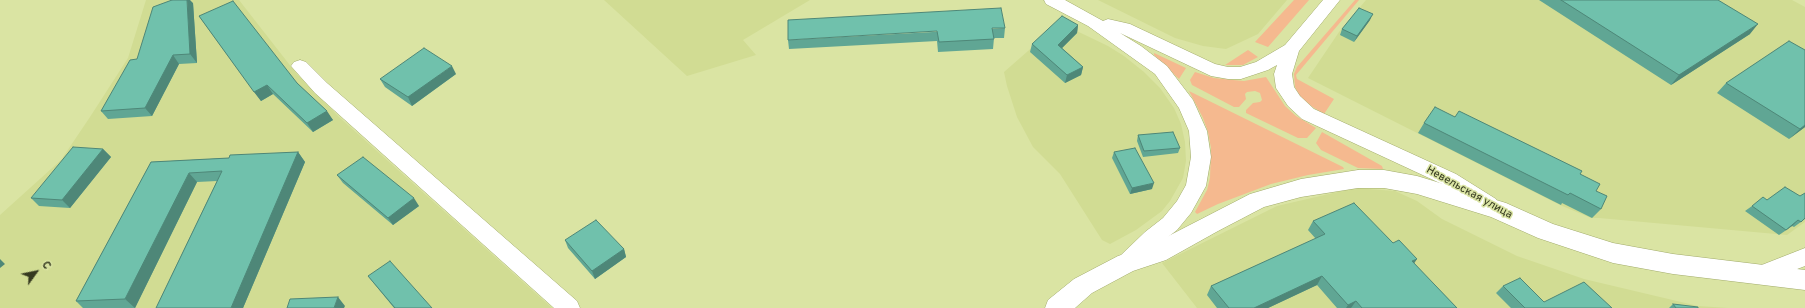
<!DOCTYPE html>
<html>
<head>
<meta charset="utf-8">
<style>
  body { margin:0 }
  #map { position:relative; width:1805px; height:308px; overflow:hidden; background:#dae4a3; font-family:Overpass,sans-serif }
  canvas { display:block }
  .north { position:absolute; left:16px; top:252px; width:40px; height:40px; -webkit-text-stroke:3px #dae4a3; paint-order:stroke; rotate:57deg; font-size:11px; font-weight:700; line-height:16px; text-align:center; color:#363a20 }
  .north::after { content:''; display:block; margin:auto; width:14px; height:18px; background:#363a20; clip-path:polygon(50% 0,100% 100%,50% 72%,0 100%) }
</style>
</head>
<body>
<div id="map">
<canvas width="1805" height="308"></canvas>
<div class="north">С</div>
</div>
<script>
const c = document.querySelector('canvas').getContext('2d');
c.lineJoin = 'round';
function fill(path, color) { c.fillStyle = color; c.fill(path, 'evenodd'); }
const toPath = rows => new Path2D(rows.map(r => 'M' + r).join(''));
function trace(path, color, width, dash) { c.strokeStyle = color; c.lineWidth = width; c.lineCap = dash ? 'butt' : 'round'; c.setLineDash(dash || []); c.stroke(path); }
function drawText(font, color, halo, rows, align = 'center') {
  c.font = font + ' Overpass,sans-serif'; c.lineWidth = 3; c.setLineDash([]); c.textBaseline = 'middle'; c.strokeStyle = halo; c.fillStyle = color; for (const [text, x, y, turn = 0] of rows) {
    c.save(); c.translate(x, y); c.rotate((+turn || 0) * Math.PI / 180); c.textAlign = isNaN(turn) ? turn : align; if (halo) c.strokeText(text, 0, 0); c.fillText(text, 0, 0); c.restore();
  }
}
fill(toPath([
  [146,0,239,0,296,73,339,117,552,308,0,308,0,215,61,160,90,117,128,58],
  [604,0,810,0,743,40,756,55,687,76],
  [1098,0,1287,0,1258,34,1226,49,1203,46,1175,38],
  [1366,0,1792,0,1805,7,1805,222,1787,235,1599,218,1591,218,1560,205,1308,78,1339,32],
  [1060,23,1108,46,1124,56,1144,72,1160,88,1174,108,1181,124,1185,142,1186,161,1183,178,1170,201,1162,211,1136,230,1110,244,1102,240,1060,174,1033,147,1017,117,1007,86,1004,72],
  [1355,188,1395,191,1417,201,1442,219,1517,256,1584,279,1698,306,1728,308,1197,308,1162,263,1277,206]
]), '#d1dc93');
fill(toPath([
  [1294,0,1309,0,1268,47,1255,42],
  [1355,0,1359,0,1296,75,1297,79,1334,99,1324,114,1311,106,1300,97,1295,87,1294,74,1297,67],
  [1248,50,1258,57,1243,65,1225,65],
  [1154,53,1186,68,1179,79,1154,55],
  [1195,72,1214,78,1233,80,1244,81,1266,77,1285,106,1296,116,1316,128,1307,138,1298,138,1246,113,1246,110,1253,103,1260,102,1262,100,1260,93,1255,91,1247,92,1245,94,1246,99,1239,107,1234,107,1192,85,1190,80],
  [1189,91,1343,167,1344,169,1308,175,1271,184,1218,204,1197,214,1195,212,1207,190,1210,178,1211,148,1208,132,1203,118],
  [1322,132,1382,166,1383,169,1358,168,1321,150,1316,143]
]), '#f5b98f');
const minor = toPath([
  [1044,0,1065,0,1103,21,1108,19,1130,24,1215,64,1228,67,1240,67,1256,62,1285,45,1323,0,1340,0,1299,51,1292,74,1294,87,1300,96,1314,109,1456,174,1496,199,1499,205,1496,211,1489,213,1482,211,1442,184,1302,119,1288,106,1276,88,1274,74,1277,65,1268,70,1241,79,1228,79,1211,76,1120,33,1141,46,1167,66,1193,100,1207,131,1211,157,1206,186,1191,213,1177,230,1159,244,1133,269,1126,272,1119,269,1116,263,1119,257,1145,232,1163,218,1177,201,1186,185,1191,157,1189,131,1179,108,1155,74,1088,26,1046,4,1044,0],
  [300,60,306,62,327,83,577,301,580,308,554,308,315,93,291,66,294,62,300,60],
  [1805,248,1805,266,1761,283,1754,280,1751,274,1754,268,1805,248]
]);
const major = toPath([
  [1358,170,1384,170,1417,176,1506,203,1553,224,1613,243,1673,254,1805,270,1805,290,1673,274,1613,263,1538,238,1491,217,1417,194,1384,188,1358,188,1301,197,1264,207,1218,231,1166,260,1133,271,1092,293,1075,308,1045,308,1048,300,1074,279,1118,256,1151,245,1250,194,1301,179,1358,170]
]);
trace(minor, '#a2ab6c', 1);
trace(major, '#a2ab6c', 1);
fill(minor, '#fff');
fill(major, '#fff');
fill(toPath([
  [1539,0,1718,0,1750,34,1671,85],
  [193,3,197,63,179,64,152,116,108,119,101,111,137,59],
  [199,16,297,83,333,120,313,132,273,94,261,101],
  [1370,20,1354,42,1340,35,1342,29],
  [1078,25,1077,33,1062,48,1083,67,1081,75,1065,83,1030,52,1032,44],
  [1005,28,1004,38,994,38,993,49,938,52,937,41,789,49,788,40],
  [1805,50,1805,127,1789,139,1717,93,1726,83],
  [456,74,412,106,385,87,380,79],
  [1455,117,1580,174,1596,191,1601,209,1592,218,1562,203,1561,205,1418,133,1424,123],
  [1138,135,1180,148,1178,153,1143,157,1137,141],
  [103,149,111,157,70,208,39,206,31,198],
  [298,152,305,162,243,308,156,308,217,181,197,182,135,308,83,308,76,301,151,162,229,158],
  [1114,152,1152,189,1130,194,1112,158],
  [337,175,419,206,393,225,343,183],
  [1752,206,1805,219,1794,227,1792,226,1779,235,1745,211],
  [1313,221,1393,243,1414,264,1457,308,1337,308,1317,285,1268,308,1217,308,1207,295,1211,286,1316,239,1308,230],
  [565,240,624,249,626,257,595,279,568,248],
  [368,276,432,308,394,308],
  [1503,286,1544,302,1612,308,1511,308,1496,293],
  [1673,304,1698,308,1669,308]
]), '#60a694');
fill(toPath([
  [187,0,190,0,193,3,197,63,190,54],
  [1373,14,1370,20,1354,42,1357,36],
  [1758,24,1750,34,1671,85,1679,75],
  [1078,25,1077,33,1057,53,1058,45],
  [173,55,179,64,152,116,145,108],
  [452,66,456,74,412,106,408,97],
  [1083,67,1081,75,1065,83,1067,75],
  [267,85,273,94,261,101,254,92],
  [327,111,333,120,313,132,307,123],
  [1805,125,1805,127,1789,139,1800,129],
  [103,149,111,157,70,208,62,200],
  [298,152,305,162,243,308,231,308],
  [189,173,197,182,135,308,125,299],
  [1154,183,1152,189,1130,194,1132,188],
  [414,198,419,206,393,225,388,218],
  [1798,220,1792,226,1779,235,1786,230],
  [624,249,626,257,595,279,592,271],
  [0,259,5,264,0,268],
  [1417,259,1411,268,1412,261],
  [1322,276,1317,285,1268,308,1254,308],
  [338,297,345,306,344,308,334,308],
  [1356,301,1351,308,1346,308,1348,305]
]), '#4e8778');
const building = toPath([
  [172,0,187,0,190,54,173,55,145,108,101,111,130,60,137,59,153,7,172,0],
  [1561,0,1718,0,1758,24,1679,75,1561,0],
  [233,1,297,83,327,111,307,123,267,85,254,92,199,16,233,1],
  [1001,8,1005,28,992,28,994,39,939,42,937,31,788,40,788,20,1001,8],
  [1359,8,1373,14,1357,36,1342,29,1359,8],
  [1062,16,1078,25,1058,45,1083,67,1067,75,1032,44,1062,16],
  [1789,41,1805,50,1805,125,1800,129,1726,83,1789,41],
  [424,48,452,66,408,97,380,79,424,48],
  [1435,107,1455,117,1459,111,1582,171,1580,174,1600,184,1596,191,1607,196,1601,209,1570,193,1568,195,1424,123,1435,107],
  [1173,132,1180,148,1144,151,1138,135,1173,132],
  [73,147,103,149,62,200,31,198,73,147],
  [1135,148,1154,183,1132,188,1114,152,1135,148],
  [298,152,231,308,156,308,222,171,189,173,125,299,76,301,151,162,229,158,230,155,298,152],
  [363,157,414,198,388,218,337,175,363,157],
  [1785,187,1800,196,1805,193,1805,218,1801,222,1798,220,1786,230,1752,206,1763,197,1767,200,1785,187],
  [1354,203,1393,243,1399,240,1417,259,1412,261,1457,308,1362,308,1356,301,1348,305,1322,276,1254,308,1229,308,1211,286,1325,234,1313,221,1354,203],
  [596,220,624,249,592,271,565,240,596,220],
  [390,261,432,308,395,308,368,276,390,261],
  [1520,278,1544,302,1584,282,1612,308,1525,308,1503,286,1520,278],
  [338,297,334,308,287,308,290,299,338,297],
  [1673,304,1698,307,1698,308,1676,308,1673,304]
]);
fill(building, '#70c1ac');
trace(building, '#4e8778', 1);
drawText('11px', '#363a20', '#dae4a3', [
  ["Невельская улица",1469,193,29]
]);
</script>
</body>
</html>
